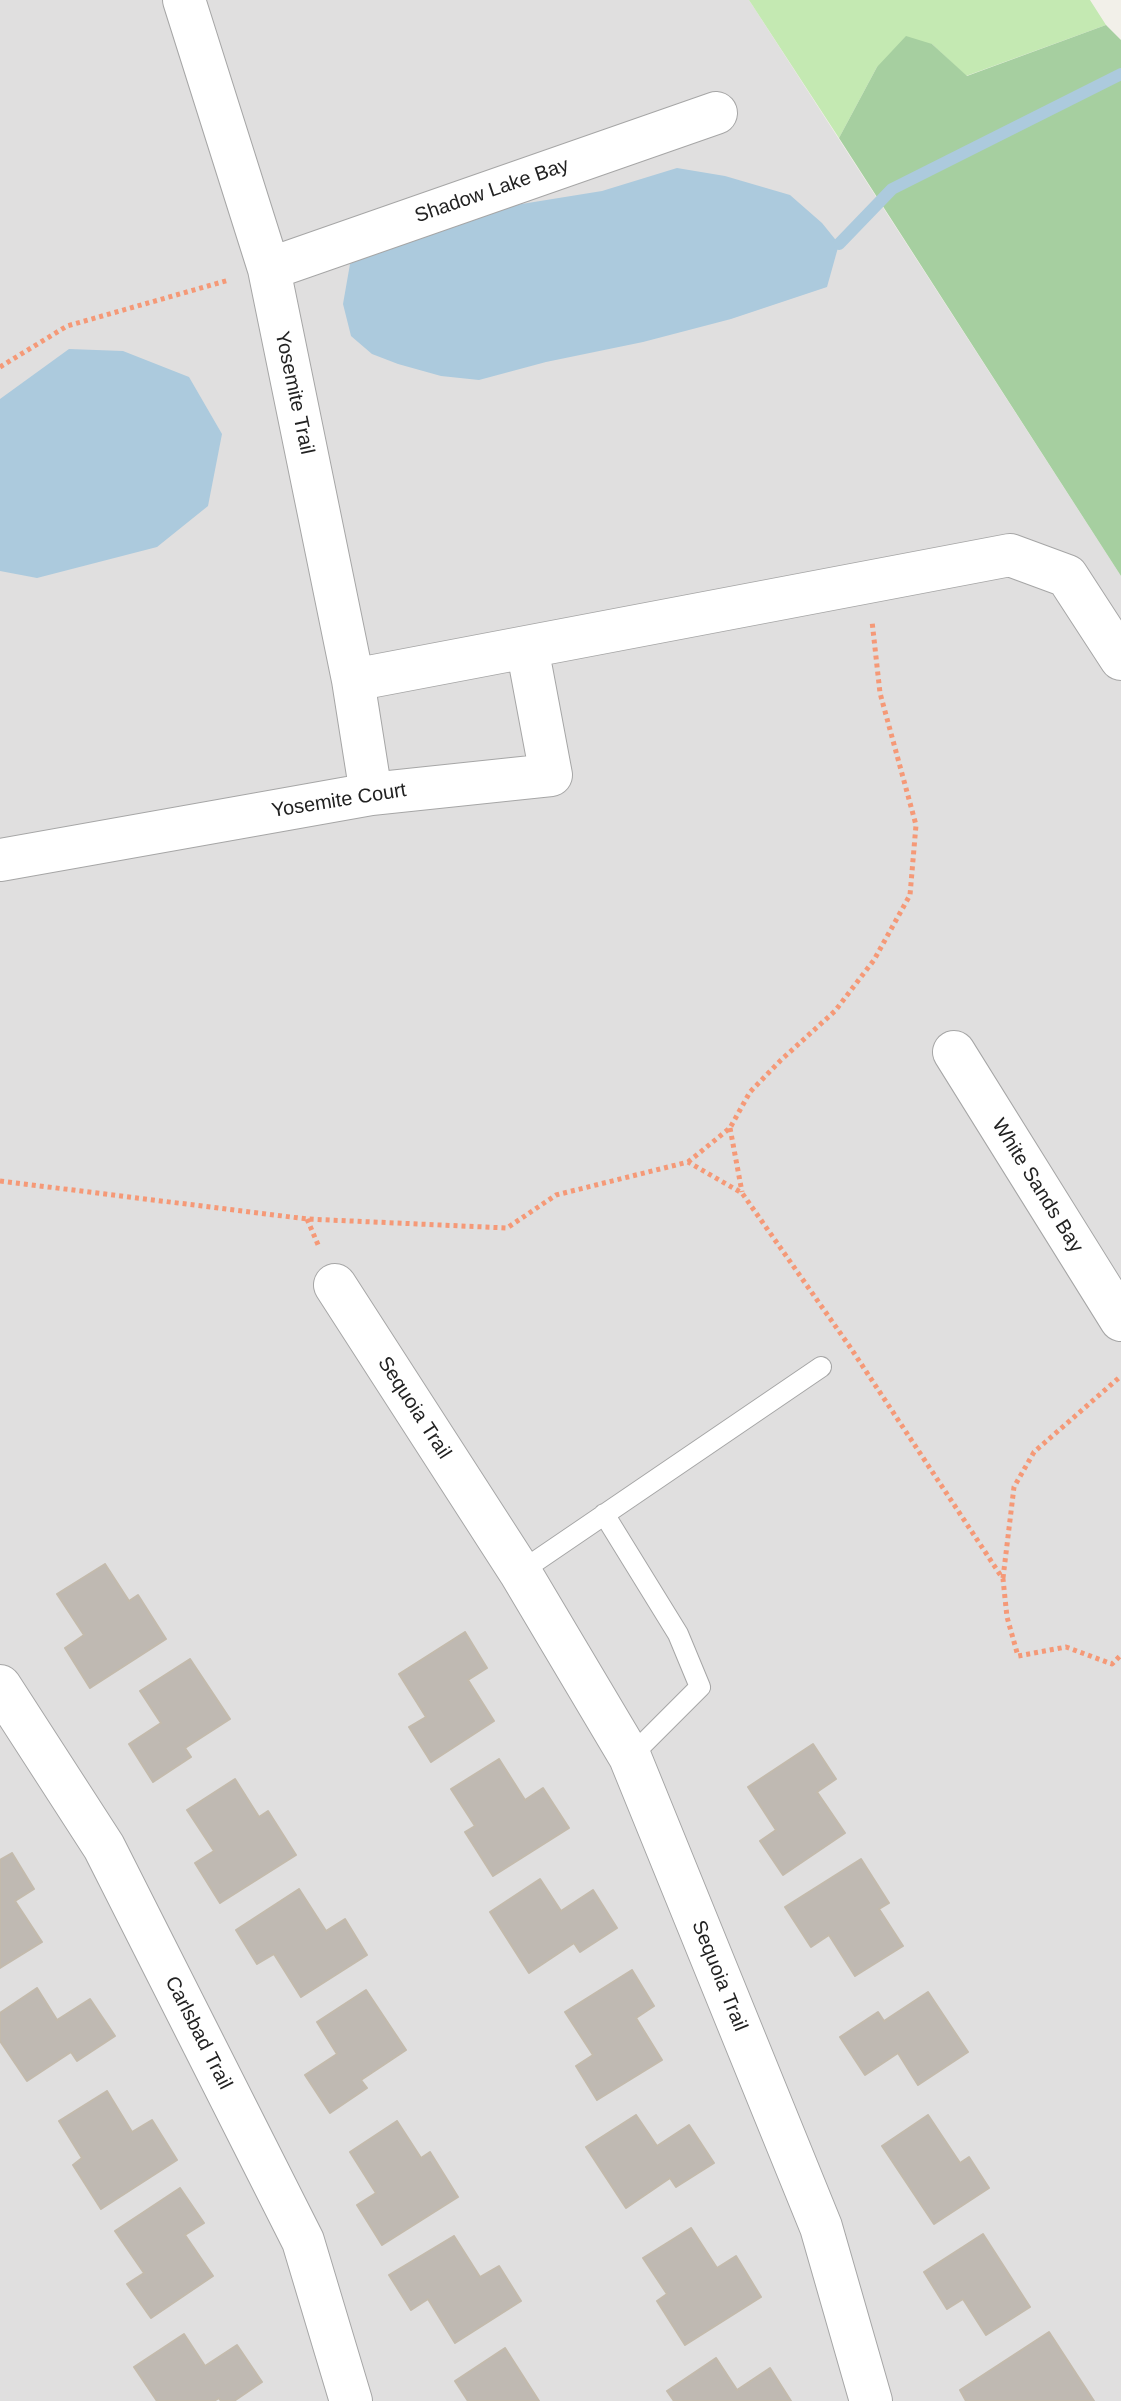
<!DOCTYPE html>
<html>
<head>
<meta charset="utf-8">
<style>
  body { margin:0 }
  canvas { display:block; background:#f2f0e9 }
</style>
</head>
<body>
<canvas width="1121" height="2401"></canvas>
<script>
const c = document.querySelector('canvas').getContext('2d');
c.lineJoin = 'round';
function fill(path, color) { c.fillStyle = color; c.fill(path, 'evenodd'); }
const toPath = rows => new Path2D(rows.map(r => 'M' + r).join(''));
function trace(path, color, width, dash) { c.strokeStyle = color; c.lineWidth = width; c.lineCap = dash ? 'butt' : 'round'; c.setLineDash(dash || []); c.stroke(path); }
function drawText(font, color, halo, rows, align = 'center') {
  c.font = font + ' Arial,sans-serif'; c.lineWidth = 8; c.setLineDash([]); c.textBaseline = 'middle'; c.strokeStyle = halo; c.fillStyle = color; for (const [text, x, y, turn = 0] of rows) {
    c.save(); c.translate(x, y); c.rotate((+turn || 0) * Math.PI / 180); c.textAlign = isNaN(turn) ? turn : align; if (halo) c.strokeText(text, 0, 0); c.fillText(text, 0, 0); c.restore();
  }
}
fill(toPath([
  [0,0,749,0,1121,576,1121,2401,0,2401]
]), '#e0dfdf');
fill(toPath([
  [749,0,1090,0,1106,25,966,76,932,44,877,67,839,138]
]), '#c4e9b2');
fill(toPath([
  [1106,25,1121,40,1121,576,839,138,877,67,906,36,932,44,967,76]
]), '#a6cfa0');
fill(toPath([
  [677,168,725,176,790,195,822,223,839,244,827,287,731,319,643,342,546,362,479,380,441,376,398,364,372,354,351,336,343,304,350,264,435,218,602,191],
  [69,349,123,351,189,377,222,434,208,506,157,547,37,578,0,571,0,399]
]), '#accadd');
trace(toPath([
  [839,244,892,189,1121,74]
]), '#accadd', 12);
const building = toPath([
  [105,1564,129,1601,138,1595,166,1639,90,1688,65,1648,84,1635,57,1594,105,1564],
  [465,1632,487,1668,468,1680,494,1721,431,1762,409,1727,426,1717,399,1674,465,1632],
  [190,1659,230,1719,185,1748,191,1757,153,1782,129,1744,161,1723,140,1691,190,1659],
  [813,1744,836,1779,817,1792,845,1833,783,1875,760,1841,776,1830,748,1787,813,1744],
  [499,1759,525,1800,543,1788,569,1828,493,1876,465,1832,475,1826,451,1789,499,1759],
  [235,1779,259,1817,268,1811,296,1855,220,1903,195,1863,214,1851,187,1810,235,1779],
  [12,1853,34,1889,15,1901,42,1942,0,1968,0,1860,12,1853],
  [861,1859,889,1903,879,1909,903,1946,855,1976,829,1935,811,1947,785,1907,861,1859],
  [540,1879,561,1911,593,1890,617,1928,580,1952,574,1943,529,1973,490,1912,540,1879],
  [299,1889,326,1931,345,1919,367,1955,301,1997,274,1954,257,1964,236,1930,299,1889],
  [632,1970,654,2006,636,2018,662,2060,597,2100,576,2066,593,2055,565,2012,632,1970],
  [37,1988,57,2020,90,1999,115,2036,77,2061,71,2052,27,2081,0,2041,0,2013,37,1988],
  [366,1990,406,2050,361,2080,367,2088,330,2113,305,2075,337,2054,317,2022,366,1990],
  [928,1992,968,2052,918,2085,898,2053,865,2075,840,2037,878,2012,884,2021,928,1992],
  [107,2091,132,2132,152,2120,177,2160,101,2209,73,2165,82,2158,59,2121,107,2091],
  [636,2115,657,2146,689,2125,714,2163,676,2187,670,2178,626,2208,586,2147,636,2115],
  [928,2115,960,2163,969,2157,989,2188,934,2224,882,2146,928,2115],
  [397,2121,421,2158,430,2152,458,2197,382,2245,357,2205,376,2193,350,2152,397,2121],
  [180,2188,204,2223,185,2235,213,2276,151,2318,127,2284,144,2273,115,2231,180,2188],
  [691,2228,717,2268,736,2256,761,2297,685,2345,657,2301,667,2294,643,2258,691,2228],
  [983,2234,1030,2307,986,2335,963,2299,947,2309,924,2272,983,2234],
  [454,2236,480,2277,499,2266,521,2301,455,2343,428,2299,411,2310,389,2275,454,2236],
  [1049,2332,1094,2401,966,2401,960,2390,1049,2332],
  [184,2334,205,2366,237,2345,262,2382,234,2401,221,2401,219,2398,214,2401,157,2401,134,2367,184,2334],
  [505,2348,539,2401,468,2401,455,2381,505,2348],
  [716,2358,737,2390,770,2368,791,2401,674,2401,667,2391,716,2358]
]);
fill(building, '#bfb9b2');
trace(building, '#c3baac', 2);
const service = toPath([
  [604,1514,678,1634,700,1687,630,1757],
  [520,1572,821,1367]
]);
const minor = toPath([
  [184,0,269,269,353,680,371,794],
  [269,269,716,113],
  [353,680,1010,555,1067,576,1121,659],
  [0,860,371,794,551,775,527,647],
  [954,1052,1121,1320],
  [335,1285,520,1572,630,1757,821,2227,871,2401],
  [0,1686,104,1847,303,2241,351,2401]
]);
trace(service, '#a6a6a6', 22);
trace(minor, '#a6a6a6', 44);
trace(toPath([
  [0,367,67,326,229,280],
  [730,1128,742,1192],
  [688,1162,730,1128,750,1092,781,1060,835,1011,874,960,910,895,916,825,880,693,872,621],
  [0,1181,307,1219,507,1228,556,1195,688,1162,742,1193,850,1347,1003,1579,1007,1617,1018,1656,1066,1647,1112,1664,1121,1655],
  [307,1219,319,1247],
  [1003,1578,1014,1487,1034,1452,1121,1376]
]), '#f59977', 5, [4, 4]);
trace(service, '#fff', 20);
trace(minor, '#fff', 42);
drawText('20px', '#222', '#fff', [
  ["Shadow Lake Bay",492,191,-19],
  ["Yosemite Trail",294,393,78],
  ["Yosemite Court",339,801,-9],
  ["White Sands Bay",1037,1186,58],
  ["Sequoia Trail",414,1408,57],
  ["Sequoia Trail",719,1976,68],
  ["Carlsbad Trail",198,2033,63]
]);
</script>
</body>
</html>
